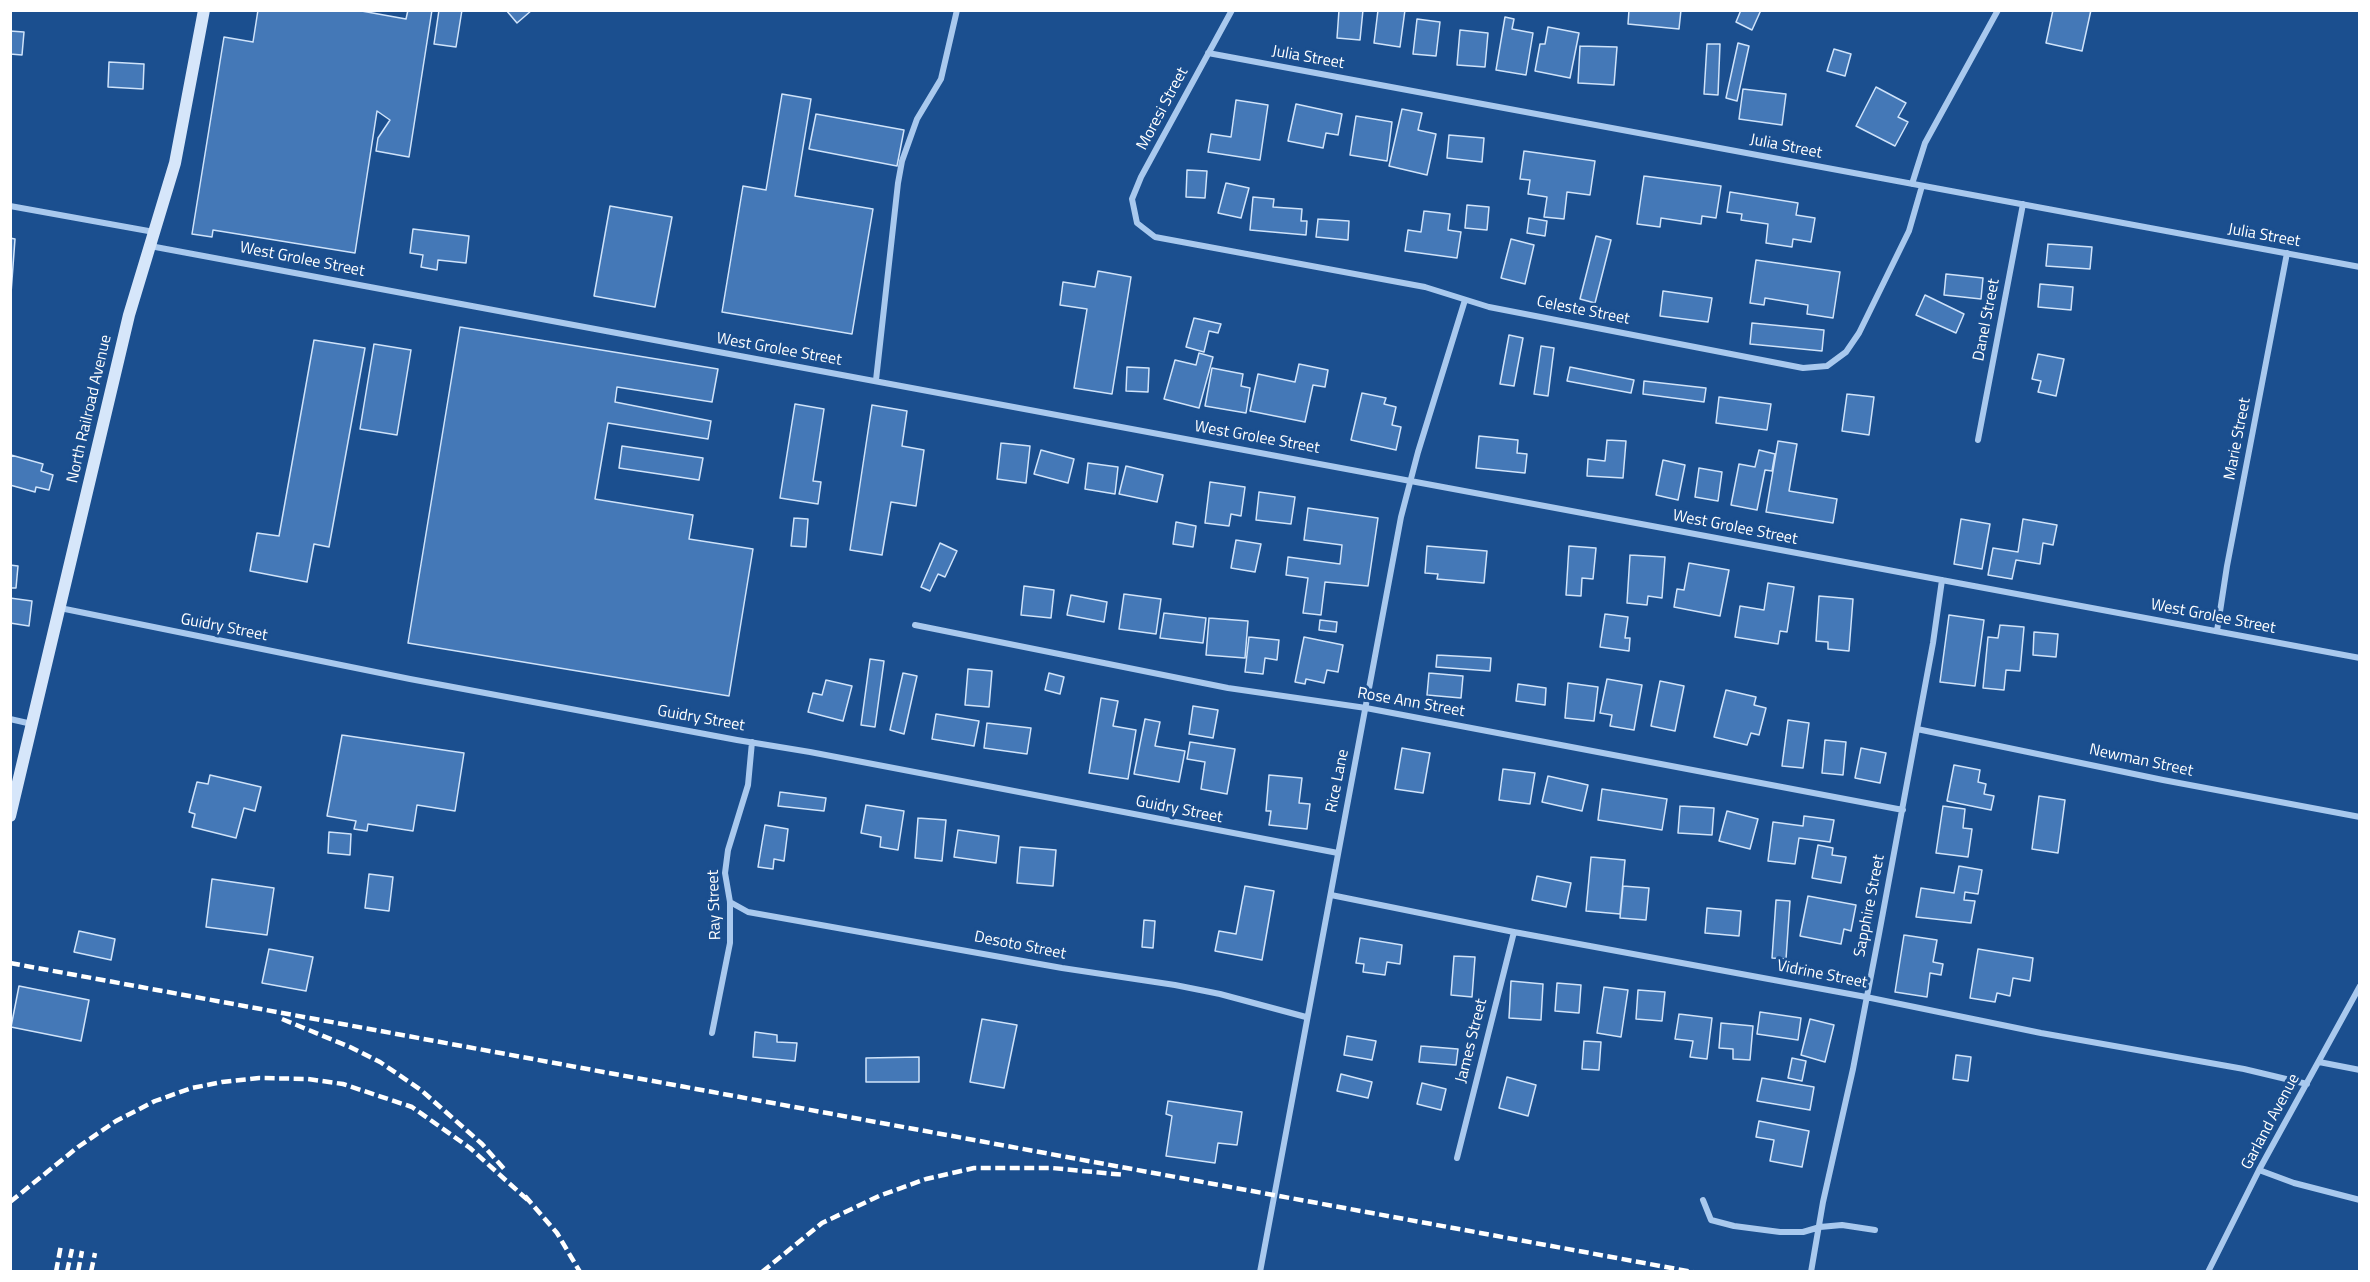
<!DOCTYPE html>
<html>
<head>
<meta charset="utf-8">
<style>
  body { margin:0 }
  #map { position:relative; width:2370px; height:1282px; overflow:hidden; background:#1b4f8f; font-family:"Titillium Web",sans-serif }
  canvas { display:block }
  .frame { position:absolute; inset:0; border:12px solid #fff; pointer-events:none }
</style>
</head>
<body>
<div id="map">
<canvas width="2370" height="1282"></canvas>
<div class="frame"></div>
</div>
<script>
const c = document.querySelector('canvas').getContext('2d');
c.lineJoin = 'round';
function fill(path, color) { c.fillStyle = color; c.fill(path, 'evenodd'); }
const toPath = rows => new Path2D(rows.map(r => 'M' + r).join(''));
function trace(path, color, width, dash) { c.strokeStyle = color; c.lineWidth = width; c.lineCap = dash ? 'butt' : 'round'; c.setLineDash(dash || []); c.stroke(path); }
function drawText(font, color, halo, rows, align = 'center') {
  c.font = font + ' "Titillium Web",sans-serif'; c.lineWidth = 6; c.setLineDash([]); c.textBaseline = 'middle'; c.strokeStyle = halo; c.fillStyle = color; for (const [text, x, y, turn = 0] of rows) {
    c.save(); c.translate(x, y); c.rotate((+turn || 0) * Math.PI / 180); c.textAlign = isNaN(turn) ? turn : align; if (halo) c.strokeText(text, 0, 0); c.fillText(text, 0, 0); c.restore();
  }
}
const building = toPath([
  [258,10,356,10,406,19,408,10,432,10,409,157,376,151,378,138,390,120,377,111,355,253,213,230,212,237,192,234,224,37,253,42,258,10],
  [439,10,462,10,456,47,434,44,439,10],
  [506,10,532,10,517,23,506,10],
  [1339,10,1363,10,1360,40,1337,38,1339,10],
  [1378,10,1405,10,1400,47,1374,43,1378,10],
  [1629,10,1681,10,1679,29,1628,24,1629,10],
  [1741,10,1761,10,1752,30,1736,22,1741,10],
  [2053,10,2091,10,2082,51,2046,43,2053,10],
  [1505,17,1514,19,1512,29,1533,33,1526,75,1496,70,1505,17],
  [1417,19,1440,22,1436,56,1413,54,1417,19],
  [1548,27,1579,33,1570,78,1535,71,1540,44,1545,44,1548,27],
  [1460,30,1488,33,1485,67,1457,65,1460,30],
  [10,31,24,32,22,55,10,54,10,31],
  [1738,43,1749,46,1737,101,1726,98,1738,43],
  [1707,44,1720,44,1718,95,1704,94,1707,44],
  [1580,46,1617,47,1614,85,1578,83,1580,46],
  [1834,49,1851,54,1845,76,1827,71,1834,49],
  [109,62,144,64,143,89,108,87,109,62],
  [1876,87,1906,103,1898,117,1908,122,1895,146,1856,126,1876,87],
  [1743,89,1786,94,1782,125,1739,119,1743,89],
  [782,94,811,99,795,196,873,209,852,334,722,312,743,186,766,190,782,94],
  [1236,100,1268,105,1260,160,1208,152,1211,134,1231,137,1236,100],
  [1296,104,1342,114,1338,135,1326,133,1323,148,1288,141,1296,104],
  [1402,109,1422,113,1418,130,1436,134,1427,175,1389,166,1402,109],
  [816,114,904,130,897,166,809,149,816,114],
  [1356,116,1392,122,1387,161,1350,155,1356,116],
  [1449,135,1484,138,1482,162,1447,158,1449,135],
  [1524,151,1595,161,1590,195,1567,192,1564,219,1544,217,1547,197,1528,194,1530,180,1520,179,1524,151],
  [1187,170,1207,171,1205,198,1186,197,1187,170],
  [1644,176,1721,186,1716,218,1702,216,1701,224,1661,218,1660,227,1637,224,1644,176],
  [1226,183,1249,188,1241,218,1218,213,1226,183],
  [1730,192,1798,203,1796,215,1815,218,1811,242,1793,239,1792,247,1766,243,1768,224,1741,220,1742,214,1727,212,1730,192],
  [1253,197,1274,199,1273,207,1302,209,1301,221,1307,221,1306,235,1250,230,1253,197],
  [1467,205,1489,207,1487,230,1465,228,1467,205],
  [610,206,672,217,655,307,594,296,610,206],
  [1424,211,1450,214,1448,230,1461,232,1457,258,1405,251,1408,230,1421,232,1424,211],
  [1529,218,1547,221,1545,236,1527,233,1529,218],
  [1318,219,1349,221,1348,240,1316,237,1318,219],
  [413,229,469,236,466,263,438,260,437,270,421,267,423,255,410,253,413,229],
  [1596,236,1611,240,1595,303,1580,299,1596,236],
  [10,238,15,239,10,307,10,238],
  [1511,239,1534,245,1525,284,1501,278,1511,239],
  [2048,244,2092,247,2090,269,2046,266,2048,244],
  [1756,260,1840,272,1833,318,1807,314,1808,305,1765,298,1764,305,1750,303,1756,260],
  [1098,271,1131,277,1112,394,1074,388,1087,309,1060,305,1063,282,1095,287,1098,271],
  [1946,274,1983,278,1981,299,1944,295,1946,274],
  [2040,284,2073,287,2071,310,2038,307,2040,284],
  [1663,291,1712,298,1708,322,1660,316,1663,291],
  [1925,295,1964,314,1956,333,1916,315,1925,295],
  [1194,318,1221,324,1218,333,1209,331,1204,352,1186,347,1194,318],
  [1752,323,1824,330,1822,351,1750,344,1752,323],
  [460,327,718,369,712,402,617,387,615,402,711,421,708,439,608,423,595,499,693,515,689,539,753,549,729,696,408,643,460,327],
  [1509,335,1523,338,1514,386,1500,384,1509,335],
  [314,340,365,348,329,547,314,544,307,582,250,571,257,533,279,536,314,340],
  [374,344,411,350,397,435,360,429,374,344],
  [1541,346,1554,348,1548,396,1534,394,1541,346],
  [1199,353,1213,357,1199,408,1164,399,1175,360,1196,365,1199,353],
  [2038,354,2064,359,2056,396,2038,392,2041,381,2032,379,2038,354],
  [1299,364,1328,370,1325,387,1313,385,1305,422,1250,411,1258,374,1295,382,1299,364],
  [1127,367,1149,368,1148,392,1126,391,1127,367],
  [1570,367,1634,380,1631,393,1567,381,1570,367],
  [1212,368,1243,374,1241,386,1250,388,1246,413,1205,406,1212,368],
  [1644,381,1706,388,1704,402,1643,394,1644,381],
  [1362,393,1386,398,1384,404,1396,407,1392,425,1401,427,1396,450,1351,440,1362,393],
  [1847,394,1874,397,1869,435,1842,431,1847,394],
  [1719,397,1771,404,1767,430,1716,423,1719,397],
  [795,404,824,409,813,481,821,482,818,504,780,498,795,404],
  [872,405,907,411,902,446,924,450,916,506,891,502,882,555,850,550,872,405],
  [1479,436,1518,440,1517,453,1527,454,1525,473,1476,468,1479,436],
  [1607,440,1626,441,1623,478,1587,476,1588,459,1605,461,1607,440],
  [1778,441,1797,444,1789,491,1837,499,1833,523,1766,512,1778,441],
  [1001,443,1030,446,1026,483,997,479,1001,443],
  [622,446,703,458,699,480,619,468,622,446],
  [1041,450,1074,459,1068,483,1034,474,1041,450],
  [1759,450,1775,454,1772,471,1765,470,1757,510,1731,505,1739,464,1755,467,1759,450],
  [11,455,43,464,41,471,53,475,49,490,36,487,35,492,10,485,11,455],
  [1663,460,1685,465,1678,500,1656,495,1663,460],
  [1088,463,1118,467,1115,494,1085,489,1088,463],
  [1126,466,1163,475,1157,502,1119,494,1126,466],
  [1699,468,1722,472,1718,501,1695,497,1699,468],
  [1210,482,1245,487,1241,516,1231,514,1229,526,1205,523,1210,482],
  [1259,492,1295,497,1291,524,1256,520,1259,492],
  [1308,508,1378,518,1368,586,1325,582,1321,615,1303,613,1308,578,1286,575,1288,557,1340,564,1342,545,1304,540,1308,508],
  [794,518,808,519,806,547,791,546,794,518],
  [1961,519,1990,524,1982,569,1954,564,1961,519],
  [2023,519,2057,525,2053,545,2043,543,2040,564,2016,560,2012,579,1988,575,1993,548,2018,552,2023,519],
  [1176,522,1196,526,1193,547,1173,544,1176,522],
  [1236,540,1261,544,1255,572,1231,568,1236,540],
  [940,543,957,551,945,577,938,574,930,591,921,587,940,543],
  [1427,546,1487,551,1484,583,1437,579,1438,574,1425,573,1427,546],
  [1569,546,1596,548,1593,579,1582,578,1581,596,1566,595,1569,546],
  [1630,555,1665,557,1662,598,1648,596,1647,605,1627,603,1630,555],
  [1689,563,1729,570,1720,616,1674,607,1677,589,1684,590,1689,563],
  [10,565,18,566,16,588,10,588,10,565],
  [1768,583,1794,587,1787,632,1780,631,1778,644,1735,637,1740,606,1764,610,1768,583],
  [1024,586,1054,590,1051,618,1021,615,1024,586],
  [1124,594,1161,599,1156,634,1119,629,1124,594],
  [1071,595,1107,602,1104,622,1067,615,1071,595],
  [1819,596,1853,599,1849,651,1828,649,1828,642,1816,641,1819,596],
  [10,598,32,601,29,626,10,623,10,598],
  [1164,613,1206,618,1203,643,1160,638,1164,613],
  [1605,614,1628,617,1625,638,1630,638,1629,651,1600,647,1605,614],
  [1949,615,1984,620,1975,686,1940,682,1949,615],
  [1209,618,1248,621,1245,658,1206,655,1209,618],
  [1320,620,1337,622,1336,632,1319,630,1320,620],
  [2000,625,2024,627,2020,671,2006,670,2004,690,1983,688,1988,637,1998,638,2000,625],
  [2034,632,2058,634,2056,657,2033,655,2034,632],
  [1249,637,1279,640,1277,660,1265,658,1263,674,1245,672,1249,637],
  [1304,637,1343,645,1338,672,1327,670,1324,683,1306,679,1305,684,1295,682,1304,637],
  [1437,655,1491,658,1490,671,1436,667,1437,655],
  [870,659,884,661,875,727,861,725,870,659],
  [968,669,992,671,989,707,965,705,968,669],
  [903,673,917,676,904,734,890,730,903,673],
  [1049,673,1064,677,1060,694,1045,690,1049,673],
  [1429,673,1463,676,1461,698,1427,695,1429,673],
  [1607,679,1642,685,1634,730,1610,726,1612,715,1600,713,1607,679],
  [826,680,852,686,843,721,808,712,813,693,822,695,826,680],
  [1660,681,1684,686,1675,731,1651,726,1660,681],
  [1568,683,1598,687,1594,721,1565,718,1568,683],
  [1518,684,1546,688,1545,705,1516,701,1518,684],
  [1726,690,1756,697,1754,705,1766,708,1759,735,1751,733,1747,745,1714,737,1726,690],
  [1101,698,1118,701,1113,726,1136,730,1128,779,1089,773,1101,698],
  [1193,706,1218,710,1213,738,1189,734,1193,706],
  [936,714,979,721,974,746,932,739,936,714],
  [1145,719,1160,722,1155,746,1185,751,1179,782,1134,774,1145,719],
  [1788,720,1809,723,1803,768,1782,766,1788,720],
  [987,723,1031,728,1027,754,984,748,987,723],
  [342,735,464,753,455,811,417,805,413,831,368,824,367,831,354,829,356,821,327,816,342,735],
  [1825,740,1846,742,1843,775,1822,773,1825,740],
  [1190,742,1235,749,1227,794,1201,789,1205,762,1187,759,1190,742],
  [1402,748,1430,753,1423,793,1395,789,1402,748],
  [1861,748,1886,753,1880,783,1855,778,1861,748],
  [1954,765,1980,770,1978,782,1986,784,1984,794,1994,796,1991,810,1947,801,1954,765],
  [1503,769,1535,773,1530,804,1499,800,1503,769],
  [210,775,261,787,255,811,244,808,236,838,192,827,195,814,189,812,197,782,208,784,210,775],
  [1269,775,1302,778,1299,803,1310,804,1307,829,1269,825,1271,811,1266,811,1269,775],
  [1548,776,1588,785,1582,811,1542,802,1548,776],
  [1602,789,1667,799,1662,830,1598,820,1602,789],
  [780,792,826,798,824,811,778,806,780,792],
  [2039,796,2065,800,2058,853,2032,849,2039,796],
  [866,805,904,811,898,850,880,847,881,837,861,833,866,805],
  [1680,806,1714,808,1712,835,1678,833,1680,806],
  [1943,806,1965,809,1963,828,1972,829,1968,857,1936,853,1943,806],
  [1727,811,1758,819,1750,849,1719,841,1727,811],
  [1804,816,1834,820,1830,842,1799,838,1795,864,1768,861,1773,822,1803,826,1804,816],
  [918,818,946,820,942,861,915,858,918,818],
  [765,825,788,829,784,861,774,859,773,869,758,867,765,825],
  [958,830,999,836,996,863,954,857,958,830],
  [329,832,351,834,350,855,328,853,329,832],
  [1818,845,1833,848,1832,855,1846,857,1841,883,1812,878,1818,845],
  [1020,847,1056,850,1053,886,1017,883,1020,847],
  [1591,857,1625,860,1620,914,1586,911,1591,857],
  [1959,866,1982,870,1978,894,1965,892,1964,900,1975,901,1971,923,1916,917,1921,888,1954,893,1959,866],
  [369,874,393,877,389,911,365,908,369,874],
  [1537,876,1571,883,1566,907,1532,900,1537,876],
  [212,879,274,888,267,935,206,927,212,879],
  [1245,886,1274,891,1262,960,1215,951,1219,931,1236,934,1245,886],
  [1623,886,1649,888,1646,920,1620,918,1623,886],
  [1808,896,1856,905,1851,931,1844,929,1841,944,1800,936,1808,896],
  [1776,900,1790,901,1786,959,1772,958,1776,900],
  [1707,908,1741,911,1739,936,1705,933,1707,908],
  [1144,920,1155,921,1153,948,1142,947,1144,920],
  [79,931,115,939,111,960,74,952,79,931],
  [1904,935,1937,940,1933,962,1943,964,1941,975,1930,973,1927,997,1895,992,1904,935],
  [1360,938,1402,945,1400,964,1387,962,1385,975,1363,972,1364,964,1356,963,1360,938],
  [269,949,313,957,306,991,262,983,269,949],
  [1978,949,2033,958,2030,981,2013,978,2010,996,1997,993,1995,1002,1970,998,1978,949],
  [1454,956,1475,957,1472,997,1451,995,1454,956],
  [1511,981,1543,984,1541,1020,1509,1018,1511,981],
  [1557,983,1581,985,1579,1013,1555,1011,1557,983],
  [19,986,89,1000,81,1041,11,1027,19,986],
  [1604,987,1628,990,1621,1037,1597,1033,1604,987],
  [1638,990,1665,992,1662,1021,1636,1019,1638,990],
  [1760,1012,1801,1018,1798,1040,1757,1034,1760,1012],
  [1679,1014,1712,1018,1707,1059,1690,1057,1693,1041,1675,1039,1679,1014],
  [982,1019,1017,1025,1004,1088,970,1082,982,1019],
  [1810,1019,1834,1025,1825,1062,1801,1055,1810,1019],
  [1721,1023,1753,1026,1750,1060,1733,1059,1733,1049,1719,1048,1721,1023],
  [755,1032,777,1035,777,1042,797,1043,795,1061,753,1057,755,1032],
  [1347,1036,1376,1041,1372,1060,1344,1055,1347,1036],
  [1584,1041,1601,1042,1599,1070,1582,1069,1584,1041],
  [1421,1046,1458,1049,1456,1065,1419,1062,1421,1046],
  [1956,1055,1971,1057,1968,1081,1953,1079,1956,1055],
  [919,1057,919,1082,866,1082,866,1058,919,1057],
  [1792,1058,1806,1061,1802,1081,1788,1078,1792,1058],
  [1341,1074,1372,1082,1368,1098,1337,1091,1341,1074],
  [1507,1077,1536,1085,1528,1116,1499,1108,1507,1077],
  [1762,1078,1814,1087,1810,1110,1757,1101,1762,1078],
  [1422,1083,1446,1089,1441,1110,1417,1104,1422,1083],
  [1168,1101,1242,1112,1237,1145,1218,1143,1215,1163,1166,1156,1172,1116,1166,1114,1168,1101],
  [1759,1121,1809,1131,1802,1167,1770,1161,1774,1140,1756,1137,1759,1121]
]);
fill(building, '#4478b7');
trace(building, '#cfe3fa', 1.5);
trace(toPath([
  [1232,10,1141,177,1132,199,1137,223,1155,237,1425,287,1489,307,1803,368,1827,366,1846,352,1859,333,1909,231,1922,186],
  [1208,53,2360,267],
  [1912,184,1925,143,1998,10],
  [10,206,154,232],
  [150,246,2360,658],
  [876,380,898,183,902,161,917,119,941,79,957,10],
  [1978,440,2023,204],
  [60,608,410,679,737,740,810,752,1338,853],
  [915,625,1228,688,1366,708,1903,810],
  [2217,631,2227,566,2287,253],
  [10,719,32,724],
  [1917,729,2163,780,2360,817],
  [1331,895,1514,932,1866,997,2041,1033,2244,1069,2307,1084],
  [730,902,748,912,1062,968,1175,985,1220,994,1306,1017],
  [712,1033,730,943,730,902,725,873,728,850,748,785,752,742],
  [2319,1062,2360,1070],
  [1457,1158,1514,932],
  [2259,1170,2294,1183,2360,1200],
  [1703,1200,1711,1220,1734,1226,1780,1232,1803,1232,1820,1227,1842,1225,1875,1230],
  [1260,1272,1401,517,1418,452,1465,300],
  [1811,1272,1823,1202,1853,1069,1879,934,1933,643,1942,580],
  [2208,1272,2259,1170,2360,986]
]), '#a9c9ee', 6);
trace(toPath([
  [10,816,129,315,175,163,204,10]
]), '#d6e6fa', 12);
trace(toPath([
  [10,963,1693,1272],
  [282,1019,350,1047,380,1062,421,1090,482,1144,505,1170],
  [525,1196,557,1233,580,1272],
  [10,1202,78,1147,116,1121,155,1101,192,1088,222,1082,259,1078,308,1079,343,1084,412,1107,470,1148,531,1203],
  [56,1272,61,1245],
  [67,1272,72,1249],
  [78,1272,82,1251],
  [91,1272,95,1253],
  [762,1272,822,1223,879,1196,926,1179,974,1168,1052,1168,1125,1175]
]), '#fff', 4.5, [10, 4.5]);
drawText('16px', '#fff', '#1b4f8f', [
  ["Julia Street",1308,58,10],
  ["Moresi Street",1163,109,-62],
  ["Julia Street",1786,147,11],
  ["Julia Street",2264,236,10],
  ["West Grolee Street",302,260,11],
  ["Celeste Street",1583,311,11],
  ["Danel Street",1987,320,-79],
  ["West Grolee Street",779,350,10],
  ["North Railroad Avenue",90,409,-77],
  ["West Grolee Street",1257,438,10],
  ["Marie Street",2238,439,-79],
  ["West Grolee Street",1735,528,11],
  ["West Grolee Street",2213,617,11],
  ["Guidry Street",224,628,11],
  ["Rose Ann Street",1411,703,10],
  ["Guidry Street",701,719,10],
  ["Newman Street",2141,761,12],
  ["Rice Lane",1338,781,-79],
  ["Guidry Street",1179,810,11],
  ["Ray Street",715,905,-92],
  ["Sapphire Street",1870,906,-79],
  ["Desoto Street",1020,946,11],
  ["Vidrine Street",1822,975,11],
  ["James Street",1472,1041,-76],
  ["Garland Avenue",2271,1122,-62]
]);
</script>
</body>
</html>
